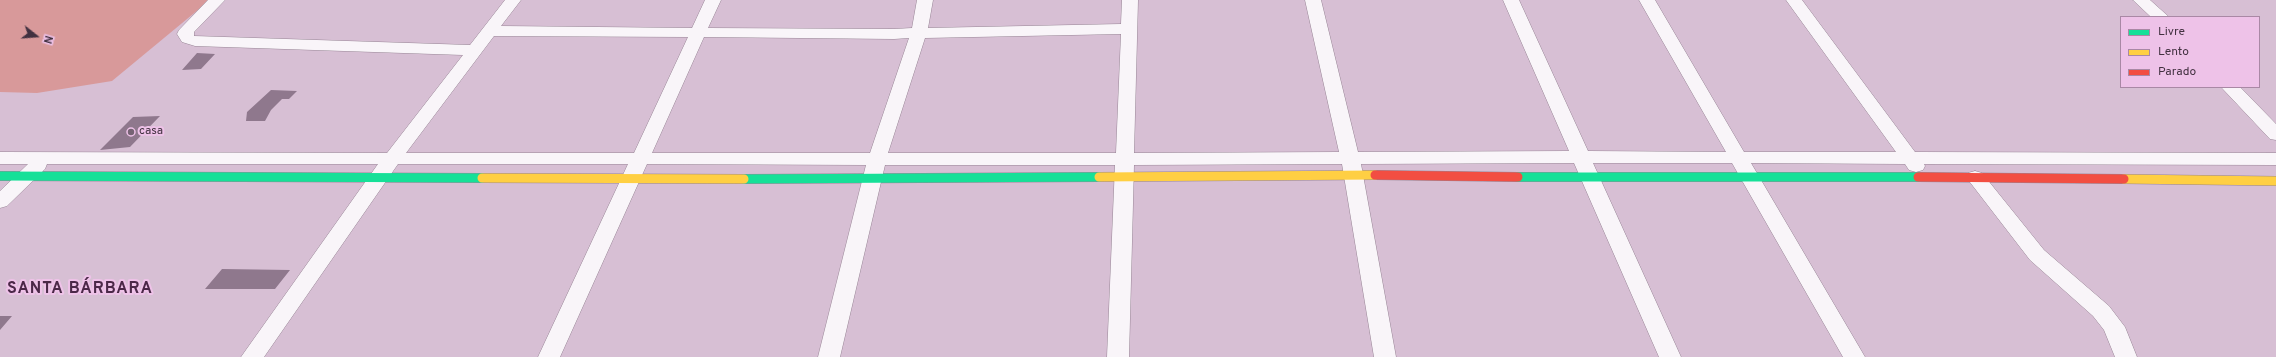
<!DOCTYPE html>
<html>
<head>
<meta charset="utf-8">
<style>
  body { margin:0 }
  #map { position:relative; width:2276px; height:357px; overflow:hidden; background:#d7bfd4; font-family:Overpass,sans-serif }
  canvas { display:block }
  .legend { position:absolute; left:2120px; top:16px; width:140px; height:72px; box-sizing:border-box; background:#eec2e8; border:1px solid #a988a5; margin:0; padding:5px 7px; list-style:none; font-size:12px; color:#423140 }
  .legend li { display:flex; align-items:center; gap:8px; height:20px }
  .legend b { width:20px; border:1px solid #a988a5 }
  .north { position:absolute; left:16px; top:16px; width:40px; height:40px; -webkit-text-stroke:3px #eec2e8; paint-order:stroke; rotate:107deg; font-size:11px; font-weight:700; line-height:16px; text-align:center; color:#423140 }
  .north::after { content:''; display:block; margin:auto; width:14px; height:18px; background:#423140; clip-path:polygon(50% 0,100% 100%,50% 72%,0 100%) }
</style>
</head>
<body>
<div id="map">
<canvas width="2276" height="357"></canvas>
<ul class="legend">
<li><b style="height:5px;background:#16e098"></b>Livre</li>
<li><b style="height:5px;background:#ffcf43"></b>Lento</li>
<li><b style="height:5px;background:#f24e42"></b>Parado</li>
</ul>
<div class="north">N</div>
</div>
<script>
const c = document.querySelector('canvas').getContext('2d');
c.lineJoin = 'round';
function fill(path, color) { c.fillStyle = color; c.fill(path, 'evenodd'); }
const toPath = rows => new Path2D(rows.map(r => 'M' + r).join(''));
function trace(path, color, width, dash) { c.strokeStyle = color; c.lineWidth = width; c.lineCap = dash ? 'butt' : 'round'; c.setLineDash(dash || []); c.stroke(path); }
function drawText(font, color, halo, rows, align = 'center') {
  c.font = font + ' Overpass,sans-serif'; c.lineWidth = 4; c.setLineDash([]); c.textBaseline = 'middle'; c.strokeStyle = halo; c.fillStyle = color; for (const [text, x, y, turn = 0] of rows) {
    c.save(); c.translate(x, y); c.rotate((+turn || 0) * Math.PI / 180); c.textAlign = isNaN(turn) ? turn : align; if (halo) c.strokeText(text, 0, 0); c.fillText(text, 0, 0); c.restore();
  }
}
fill(toPath([
  [0,0,210,0,112,81,37,93,0,92]
]), '#d8999a');
fill(toPath([
  [197,53,215,54,201,69,182,70],
  [271,90,297,91,289,99,282,99,271,110,265,121,246,121,247,112],
  [160,116,130,147,100,150,133,117],
  [222,269,290,270,275,289,205,289],
  [0,316,12,316,0,330]
]), '#8f788d');
const street = toPath([
  [208,0,225,0,194,32,194,36,470,45,505,0,521,0,501,26,692,28,705,0,721,0,708,28,894,29,912,28,917,0,933,0,928,28,1121,24,1122,0,1138,0,1134,153,1339,152,1305,0,1321,0,1358,152,1569,151,1503,0,1519,0,1588,151,1726,152,1639,0,1655,0,1744,152,1896,152,1786,0,1802,0,1915,152,2276,153,2276,165,1924,164,1925,166,1923,170,1916,172,1909,170,1905,164,1751,163,1865,357,1843,357,1732,163,1593,163,1681,357,1659,357,1574,163,1361,164,1396,357,1374,357,1342,164,1134,165,1129,357,1107,357,1115,165,885,165,840,357,818,357,866,165,647,164,560,357,538,357,628,164,398,164,264,357,241,357,378,164,47,164,45,169,7,206,0,208,0,191,28,164,0,164,0,152,387,153,463,55,195,46,182,42,177,34,179,30,208,0],
  [1121,34,1116,153,888,153,925,38,1121,34],
  [494,36,688,37,634,153,406,153,494,36],
  [704,37,894,39,909,38,870,153,652,153,704,37],
  [2133,0,2150,0,2169,17,2151,17,2133,0],
  [2221,87,2240,87,2276,124,2276,140,2270,139,2221,87],
  [1975,171,1982,173,2044,250,2109,306,2125,327,2137,357,2115,357,2104,330,2093,316,2030,260,1966,177,1968,173,1975,171]
]);
const fast = toPath([
  [0,176,482,178],
  [1518,177,1918,177],
  [744,179,1099,177]
]);
const slow = toPath([
  [1099,177,1375,175],
  [482,178,744,179],
  [2124,179,2276,181]
]);
const jam = toPath([
  [1375,175,1518,177],
  [1918,177,2124,179]
]);
trace(street, '#978595', 1);
trace(fast, '#978595', 10);
trace(slow, '#978595', 10);
trace(jam, '#978595', 10);
fill(street, '#f9f5f9');
trace(fast, '#16e098', 9);
trace(slow, '#ffcf43', 9);
trace(jam, '#f24e42', 9);
for (const [x, y, r, color] of [
  [131,132,4,"#766374"]
]) { const dot = new Path2D(); dot.arc(x, y, r, 0, 2 * Math.PI); c.fillStyle = color; c.fill(dot); trace(dot, '#eec2e8', 1.5); }
drawText('12px', '#423140', '#eec2e8', [
  ["casa",139,132]
], 'left');
c.letterSpacing = '1px';
drawText('bold 16px', '#4b2848', '#eec2e8', [
  ["SANTA BÁRBARA",80,290]
]);
c.letterSpacing = '0px';
</script>
</body>
</html>
